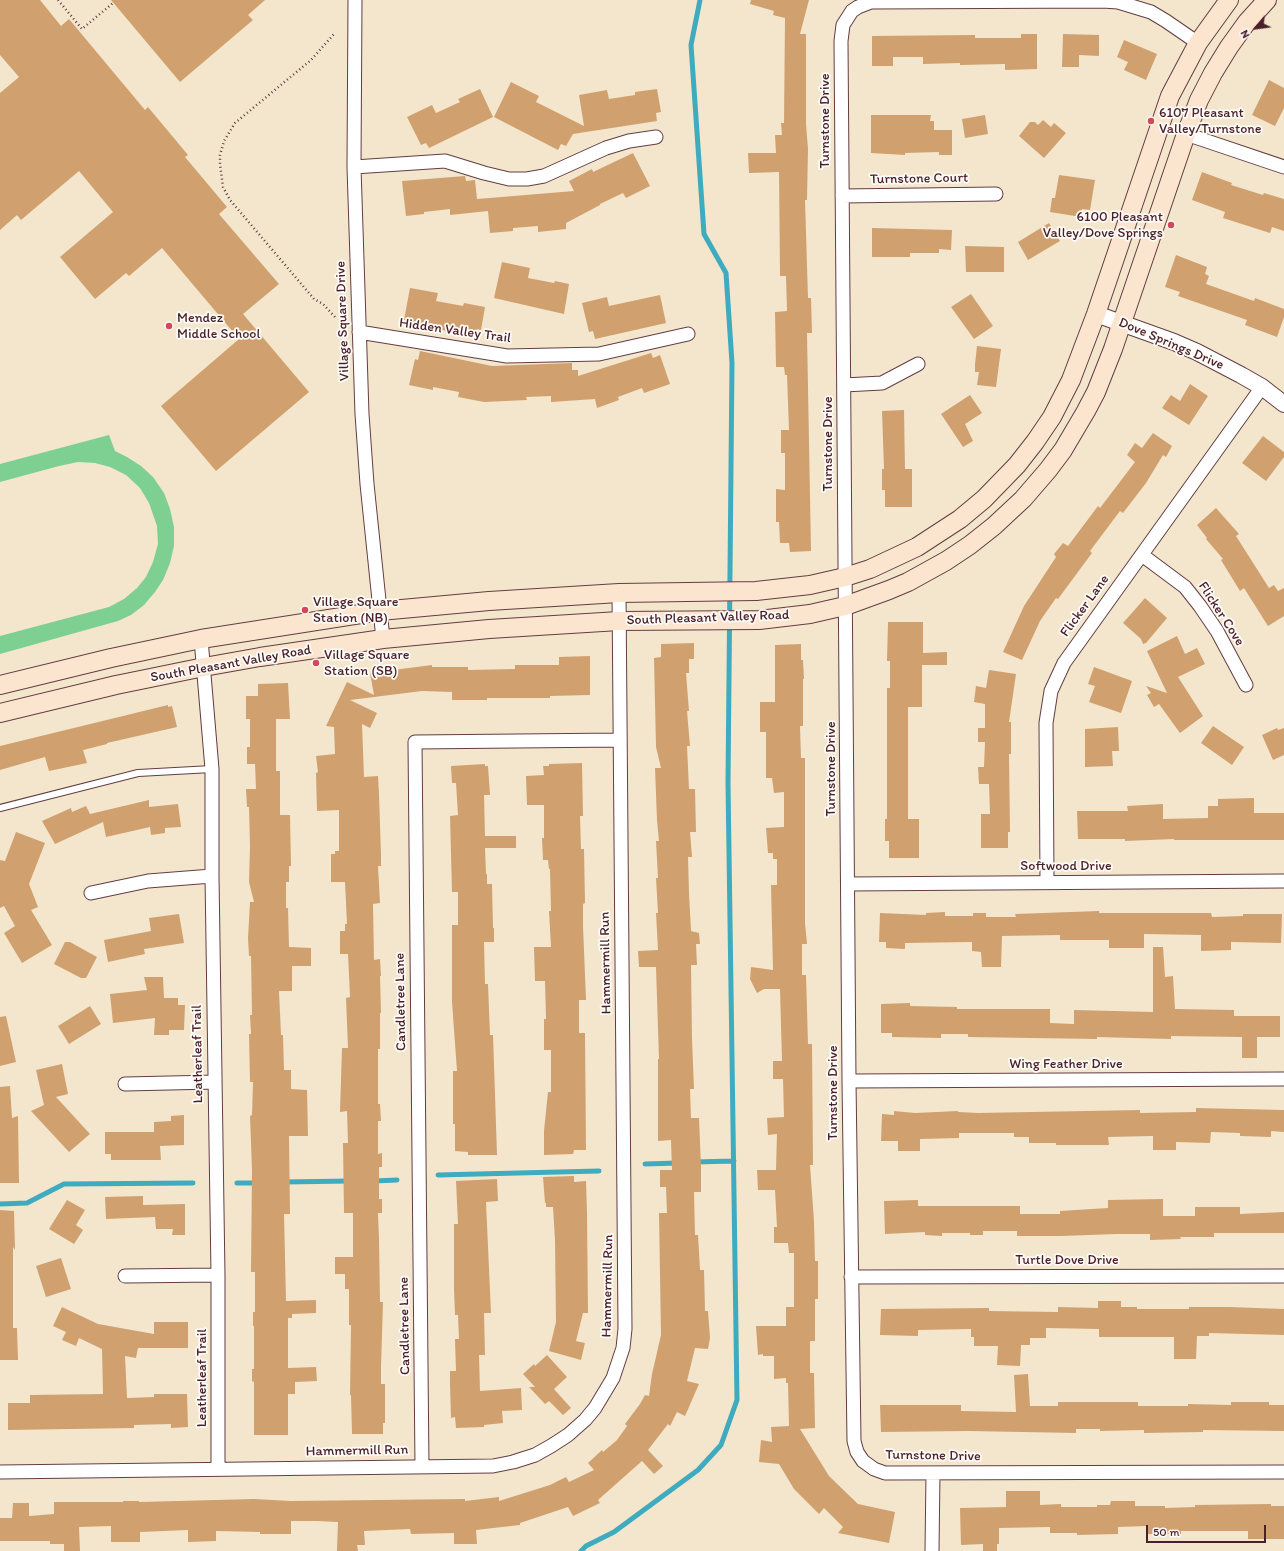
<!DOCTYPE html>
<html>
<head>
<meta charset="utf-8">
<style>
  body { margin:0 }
  #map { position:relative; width:1284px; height:1551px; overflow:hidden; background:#f3e6cd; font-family:Itim,sans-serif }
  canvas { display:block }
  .north { position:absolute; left:1236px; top:8px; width:40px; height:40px; -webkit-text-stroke:3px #fdfcf7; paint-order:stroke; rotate:241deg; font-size:11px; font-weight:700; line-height:16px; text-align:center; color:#4a1f2b }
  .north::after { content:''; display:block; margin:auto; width:14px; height:18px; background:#4a1f2b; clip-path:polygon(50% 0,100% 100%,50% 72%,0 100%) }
  .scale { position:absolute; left:1146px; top:1525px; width:120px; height:18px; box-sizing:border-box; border:2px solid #4a1f2b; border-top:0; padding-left:5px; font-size:12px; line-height:14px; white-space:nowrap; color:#4a1f2b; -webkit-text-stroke:3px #fdfcf7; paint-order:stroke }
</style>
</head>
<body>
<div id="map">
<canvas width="1284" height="1551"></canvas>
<div class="north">N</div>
<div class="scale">50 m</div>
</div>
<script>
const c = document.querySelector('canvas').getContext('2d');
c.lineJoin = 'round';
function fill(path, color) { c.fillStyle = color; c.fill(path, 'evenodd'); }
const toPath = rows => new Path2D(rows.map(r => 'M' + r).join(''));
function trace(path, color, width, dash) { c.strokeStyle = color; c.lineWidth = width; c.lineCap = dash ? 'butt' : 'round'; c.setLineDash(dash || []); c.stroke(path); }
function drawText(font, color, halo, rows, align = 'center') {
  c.font = font + ' Itim,sans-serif'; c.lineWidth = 3.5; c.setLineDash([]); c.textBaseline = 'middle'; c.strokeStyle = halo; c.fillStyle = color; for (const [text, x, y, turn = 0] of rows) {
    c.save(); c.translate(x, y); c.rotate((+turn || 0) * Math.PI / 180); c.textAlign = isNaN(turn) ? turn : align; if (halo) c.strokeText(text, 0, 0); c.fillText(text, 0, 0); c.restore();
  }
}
fill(toPath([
  [109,435,115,451,127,457,141,466,153,477,164,493,170,509,174,527,174,546,170,563,163,580,155,592,144,605,131,615,118,621,0,654,0,636,109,607,124,599,137,588,146,577,153,562,158,544,157,526,149,503,140,488,126,475,110,467,95,463,78,462,59,466,0,482,0,464]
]), '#7dcf92');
trace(toPath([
  [694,1162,734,1161],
  [645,1164,678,1163],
  [438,1175,599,1171],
  [374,1181,397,1180],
  [284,1182,350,1181],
  [237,1183,258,1183],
  [0,1204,27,1203,64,1184,193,1183],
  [581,1551,586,1546,614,1532,698,1470,721,1445,737,1400,728,783,732,363,726,273,704,234,691,45,700,0]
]), '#3fabbe', 5);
fill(toPath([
  [0,0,40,0,61,26,69,19,145,110,148,107,188,155,185,157,227,207,219,214,279,284,243,314,309,392,216,471,161,406,239,339,162,248,129,276,126,273,95,299,60,257,113,212,79,171,21,220,17,215,0,230,0,93,19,77,0,55],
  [111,0,265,0,248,15,253,20,180,82],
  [751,0,809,0,800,34,806,34,806,124,808,149,807,200,805,200,808,298,811,298,812,333,807,333,811,551,790,552,789,543,780,543,779,522,776,522,776,489,785,490,785,453,781,453,781,430,789,430,787,375,785,375,784,367,776,367,775,312,787,311,786,276,780,276,779,172,749,173,748,153,776,153,775,135,782,135,781,123,784,123,785,18,773,15,774,11,750,4],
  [1021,34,1037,34,1037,69,1005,70,1005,64,960,65,960,63,923,64,923,57,893,57,893,66,872,66,872,36,975,35,975,38,1021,38],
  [1063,34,1099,35,1099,56,1079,55,1079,67,1062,67],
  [1124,40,1157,54,1146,80,1124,70,1128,62,1117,57],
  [1269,80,1284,88,1284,108,1275,126,1252,115],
  [511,82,539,96,536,102,584,126,579,95,607,90,609,99,635,95,635,92,657,89,661,112,656,113,657,121,573,134,566,146,561,144,558,150,494,117],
  [480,89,493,117,429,148,426,143,421,145,407,117,432,105,436,113,460,102,458,99],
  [871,115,931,115,930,121,934,121,934,130,952,130,952,155,939,155,939,152,905,153,905,155,871,153],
  [985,115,988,134,965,138,962,119],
  [1043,120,1051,127,1054,123,1066,133,1044,158,1019,136,1030,122,1035,122,1038,125],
  [633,153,650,186,626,198,623,193,600,204,600,205,566,223,566,229,538,232,538,226,513,228,513,231,490,233,488,211,450,215,450,209,424,212,424,214,406,216,402,181,465,176,466,181,475,180,477,199,574,191,569,181,592,169,593,172],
  [1202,172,1232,183,1231,185,1263,195,1264,193,1284,199,1284,231,1272,227,1270,233,1223,218,1225,212,1192,200],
  [1059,175,1095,180,1090,210,1082,209,1081,217,1050,212,1052,198,1055,198],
  [1049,223,1060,241,1028,260,1018,242],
  [872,228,952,230,951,250,939,249,939,253,910,253,910,257,872,257],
  [965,246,1004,247,1004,272,966,272],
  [1176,255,1207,267,1205,274,1209,276,1206,284,1254,301,1255,298,1284,309,1284,317,1277,337,1245,325,1247,320,1178,296,1180,292,1165,287],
  [502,262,530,268,528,278,554,283,555,281,569,284,564,314,494,298],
  [410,288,438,293,436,301,463,306,464,303,485,307,481,330,477,329,475,336,409,324,410,321,404,320],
  [971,294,993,326,974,339,951,307],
  [660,295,666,323,595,339,593,331,589,332,582,303,607,297,609,306],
  [977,346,1001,349,996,387,977,385,979,372,975,372,975,364],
  [420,351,492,366,572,363,572,370,578,370,578,376,651,353,653,358,660,355,670,384,644,393,642,388,618,397,619,400,597,408,595,399,551,402,551,396,526,397,527,400,484,402,458,397,459,392,433,387,433,390,409,385,415,359,418,360],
  [1190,384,1208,396,1189,425,1162,408,1171,395,1180,401],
  [970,395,982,413,965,424,973,441,963,447,941,414],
  [904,410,905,469,912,469,912,507,885,507,885,490,882,490,882,469,884,469,882,411],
  [1153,433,1172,446,1166,457,1163,455,1146,483,1123,513,1120,511,1090,551,1092,553,1058,599,1056,598,1040,621,1022,660,1003,652,1024,606,1056,557,1054,554,1063,543,1068,546,1098,506,1100,508,1135,462,1127,455,1135,443,1142,448],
  [1263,436,1284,452,1284,457,1266,481,1242,463],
  [1216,508,1239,534,1236,536,1269,588,1274,585,1278,591,1284,588,1284,616,1268,626,1244,588,1240,591,1221,560,1223,559,1206,539,1207,538,1197,525],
  [1145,598,1167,618,1146,643,1143,644,1141,639,1123,623],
  [888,622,923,622,923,653,947,652,947,665,922,665,922,707,908,707,908,819,919,819,919,858,889,858,889,841,885,841,885,819,887,819,887,688,890,688,890,661,887,661],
  [1177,636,1185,654,1197,648,1205,664,1178,677,1203,716,1180,733,1159,704,1154,707,1147,695,1151,693,1146,686,1167,693,1147,651],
  [694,643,694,659,689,659,689,673,686,673,689,711,687,711,690,746,687,746,689,789,695,789,696,832,690,832,692,857,688,857,689,893,691,931,699,933,700,944,696,944,697,965,691,965,692,1039,694,1089,690,1089,691,1118,699,1118,701,1167,701,1192,694,1192,695,1235,698,1235,700,1270,704,1270,705,1311,708,1311,710,1338,708,1349,695,1348,687,1381,699,1384,685,1416,677,1412,670,1426,668,1424,648,1450,663,1466,654,1474,642,1461,598,1500,600,1503,573,1516,568,1507,520,1523,520,1525,476,1530,477,1544,454,1544,454,1533,411,1534,410,1529,364,1531,365,1545,357,1545,358,1551,337,1551,338,1522,317,1521,291,1521,291,1534,260,1534,260,1532,216,1531,216,1541,188,1542,188,1530,140,1532,140,1542,111,1542,111,1526,79,1527,80,1551,64,1551,64,1544,50,1544,50,1541,0,1541,0,1518,12,1518,13,1503,29,1503,29,1516,54,1514,54,1502,123,1502,123,1501,139,1501,139,1502,254,1499,291,1501,465,1499,465,1501,499,1497,499,1501,550,1485,566,1477,569,1482,594,1470,588,1463,602,1450,603,1452,617,1440,627,1426,625,1424,640,1404,645,1395,649,1396,652,1374,661,1335,659,1213,667,1213,666,1187,660,1187,660,1170,672,1170,671,1140,658,1141,658,1059,659,1059,656,967,639,967,638,951,658,950,656,913,658,913,656,878,658,878,656,841,659,841,657,820,655,768,661,768,656,747,654,658,661,657,661,644],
  [801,644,801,660,803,660,804,679,803,679,803,726,800,726,801,758,805,758,805,923,807,944,802,944,802,975,806,975,808,1044,812,1044,813,1165,810,1165,814,1221,815,1261,818,1261,818,1299,815,1299,815,1341,810,1341,810,1373,814,1373,815,1428,800,1429,829,1476,858,1504,895,1512,889,1543,838,1533,843,1527,824,1508,819,1514,794,1489,779,1464,759,1462,761,1440,772,1442,771,1427,789,1426,788,1383,786,1383,786,1378,774,1379,774,1356,763,1356,763,1354,758,1355,756,1326,786,1326,786,1307,794,1307,794,1253,789,1253,788,1243,774,1243,774,1227,777,1227,775,1190,758,1190,757,1170,776,1170,777,1134,768,1135,767,1118,784,1117,783,1079,773,1079,773,1061,782,1061,780,989,764,989,757,993,750,979,751,967,773,970,771,885,777,885,777,859,773,859,773,853,768,853,766,828,784,827,784,792,774,793,772,778,766,778,766,732,760,732,760,702,775,702,775,645],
  [590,656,590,695,550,696,550,698,487,698,487,700,452,700,452,692,422,691,350,700,377,713,370,728,362,724,364,777,378,776,379,794,381,856,381,866,378,866,380,903,373,904,374,960,380,959,381,976,380,976,381,1013,380,1013,380,1049,378,1049,378,1104,380,1104,381,1121,378,1121,378,1154,382,1153,382,1167,379,1167,379,1199,382,1199,382,1213,378,1213,379,1239,380,1302,383,1302,381,1367,381,1384,385,1384,385,1423,383,1423,383,1434,352,1434,351,1395,350,1395,351,1325,349,1325,349,1289,345,1289,345,1274,335,1274,335,1257,353,1257,353,1213,344,1213,343,1143,348,1143,347,1111,340,1112,342,1048,348,1048,346,998,350,997,348,954,340,954,340,931,345,931,345,924,347,924,345,882,331,882,331,854,335,854,335,851,339,851,339,810,317,811,316,773,318,772,316,756,335,754,334,727,326,726,347,682,374,695,370,673,432,665,432,667,468,667,468,670,515,669,515,665,559,665,559,657],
  [1094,667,1132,681,1121,713,1089,702,1095,686,1088,684],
  [989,670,1016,674,1009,722,1011,722,1011,754,1009,754,1010,832,1008,832,1008,848,981,848,981,814,990,814,989,784,979,784,978,767,984,767,985,742,978,742,978,728,985,728,985,704,974,702,976,686,986,688],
  [288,683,290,719,276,719,276,771,280,771,280,815,290,815,291,866,289,866,289,882,286,882,286,908,288,908,289,947,311,948,311,966,292,966,292,991,279,991,281,1035,283,1035,284,1070,291,1070,291,1089,307,1090,308,1136,289,1136,290,1214,284,1214,286,1301,316,1300,316,1313,292,1314,292,1318,288,1318,288,1368,316,1367,317,1381,295,1382,295,1394,288,1394,288,1435,254,1435,254,1382,252,1381,252,1369,254,1369,254,1326,253,1326,253,1312,255,1312,255,1272,251,1272,252,1170,250,1116,252,1115,253,1082,250,1082,249,1034,251,1034,250,1015,252,1015,251,956,249,956,248,938,250,902,254,902,249,882,250,846,249,807,247,807,246,789,256,789,255,764,247,764,247,747,250,747,250,719,246,719,246,696,258,696,258,684],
  [168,705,168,707,172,706,177,727,107,743,107,744,83,750,87,763,49,771,45,757,0,770,0,746],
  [1213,726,1244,747,1232,765,1201,743],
  [1118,727,1119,751,1112,751,1113,766,1085,767,1085,729],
  [1277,728,1278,730,1284,728,1284,755,1273,760,1262,735],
  [582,763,583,816,580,816,581,849,584,849,585,903,583,904,583,926,586,1000,579,1000,579,1033,585,1033,586,1150,574,1150,573,1154,544,1155,544,1131,548,1092,551,1092,551,1050,544,1050,544,1019,546,1019,545,981,535,981,534,947,551,947,549,911,551,911,550,869,549,869,548,860,543,860,542,838,544,838,544,805,527,805,526,776,544,775,543,766,549,766,549,764],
  [485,764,485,766,488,766,490,795,484,795,485,836,516,836,516,848,485,848,486,874,487,874,487,884,492,884,493,928,494,928,494,942,484,942,485,984,488,984,490,1035,493,1035,497,1155,468,1155,468,1152,455,1151,455,1124,453,1124,453,1071,457,1071,452,1002,452,925,458,925,458,892,452,892,450,816,458,815,456,783,452,783,451,766],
  [1254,798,1254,813,1284,813,1284,840,1174,840,1174,839,1125,841,1125,839,1078,839,1077,811,1128,811,1127,806,1163,804,1163,819,1208,818,1208,806,1218,806,1218,799],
  [149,800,149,807,178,804,181,827,165,828,165,833,151,835,150,827,106,837,103,822,55,844,42,821,71,808,72,812,86,806,90,814],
  [16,832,45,843,29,884,38,907,31,910,52,945,22,963,4,933,15,926,4,906,0,908,0,860,5,861],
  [1099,911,1099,913,1211,913,1212,917,1243,916,1243,914,1282,914,1281,943,1231,942,1231,950,1201,951,1201,935,1144,934,1144,948,1109,948,1109,940,1060,940,1060,935,1002,936,1001,967,982,967,981,952,972,951,972,942,905,943,905,949,886,948,886,942,879,942,880,913,926,915,926,913,945,912,945,916,973,916,973,913,986,913,986,917,1016,917,1015,914],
  [179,914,184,943,144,949,145,954,108,962,104,940,151,931,149,918],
  [65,942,70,942,97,957,86,978,81,978,54,964],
  [1153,947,1163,947,1165,977,1173,976,1175,1009,1234,1010,1234,1016,1280,1016,1280,1037,1257,1037,1257,1058,1242,1058,1242,1037,1171,1036,1171,1039,1097,1037,1097,1039,968,1037,968,1034,941,1034,941,1038,892,1037,892,1033,881,1033,881,1004,910,1003,910,1006,957,1007,957,1009,1050,1009,1050,1023,1074,1024,1074,1010,1153,1012],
  [144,977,163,977,164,998,178,998,178,1005,185,1005,184,1030,169,1030,169,1035,154,1035,155,1018,113,1023,110,994,147,990],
  [90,1006,101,1024,69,1044,58,1026],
  [6,1016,16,1062,0,1066,0,1017],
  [62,1064,68,1094,56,1097,90,1134,69,1152,31,1111,44,1105,36,1070],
  [10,1086,12,1118,18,1116,19,1183,0,1183,0,1087],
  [1196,1108,1284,1110,1284,1132,1271,1131,1271,1137,1240,1136,1240,1133,1211,1132,1210,1143,1176,1142,1176,1150,1153,1150,1153,1136,1108,1137,1109,1145,1056,1145,1056,1143,1029,1143,1029,1137,1014,1137,1014,1133,959,1133,959,1138,920,1139,920,1151,898,1151,898,1141,881,1141,882,1114,894,1115,894,1111,915,1113,958,1111,958,1112,978,1113,1140,1110,1140,1113,1196,1112],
  [184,1115,184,1145,160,1146,161,1160,111,1160,111,1154,105,1154,105,1132,154,1132,154,1122,171,1121,171,1116],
  [574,1176,574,1182,586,1181,587,1213,588,1313,583,1313,576,1341,585,1343,581,1360,549,1351,556,1322,555,1240,553,1207,546,1207,546,1203,545,1203,543,1177],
  [497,1179,498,1201,486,1202,491,1313,484,1313,485,1355,479,1355,480,1391,521,1388,522,1410,502,1411,503,1423,484,1425,484,1427,456,1428,455,1417,451,1418,450,1385,450,1371,456,1371,455,1339,459,1339,458,1315,455,1315,454,1288,454,1224,458,1224,456,1181],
  [143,1196,143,1205,185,1204,185,1235,172,1235,173,1229,156,1229,155,1217,106,1219,105,1197],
  [1163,1199,1163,1216,1195,1216,1195,1207,1240,1207,1240,1214,1284,1212,1284,1233,1214,1233,1214,1237,1180,1237,1181,1239,1150,1240,1150,1234,1117,1234,1061,1236,1017,1236,1017,1231,983,1231,983,1235,970,1235,970,1233,942,1233,942,1236,925,1235,925,1232,885,1234,884,1201,918,1200,918,1206,1020,1206,1020,1214,1060,1214,1060,1211,1108,1208,1108,1200],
  [67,1200,85,1210,76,1225,83,1230,74,1244,49,1229],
  [0,1210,14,1211,15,1250,13,1247,13,1328,17,1328,18,1360,0,1360],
  [61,1258,71,1289,46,1297,36,1266],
  [1098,1301,1121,1301,1121,1307,1137,1307,1137,1309,1189,1309,1189,1307,1229,1307,1284,1309,1284,1335,1209,1333,1209,1336,1197,1336,1196,1359,1174,1359,1174,1337,1099,1337,1099,1329,1046,1328,1046,1338,1030,1338,1030,1345,1021,1345,1020,1366,997,1365,998,1346,974,1346,974,1337,971,1337,971,1329,918,1330,918,1336,880,1335,881,1309,989,1308,989,1311,1058,1312,1058,1307,1098,1308],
  [62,1307,98,1324,154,1334,154,1322,188,1322,188,1348,138,1348,136,1358,125,1356,127,1398,154,1397,154,1394,187,1394,188,1427,171,1428,171,1424,134,1425,134,1428,8,1430,8,1403,30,1403,30,1395,103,1394,102,1349,79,1338,76,1346,62,1340,66,1332,53,1326],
  [547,1355,567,1377,554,1389,571,1408,563,1415,549,1401,545,1404,529,1387,535,1387,523,1374,534,1364,535,1366],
  [1028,1374,1030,1406,1058,1406,1058,1402,1138,1402,1138,1406,1188,1406,1188,1404,1231,1405,1231,1402,1269,1402,1269,1405,1284,1405,1284,1431,1203,1430,1203,1432,1144,1433,1144,1430,1100,1431,1100,1429,1076,1429,1076,1433,968,1431,881,1432,880,1405,961,1405,961,1411,1016,1412,1014,1375],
  [1006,1491,1040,1491,1040,1505,1061,1504,1061,1507,1097,1507,1097,1505,1110,1505,1111,1501,1135,1501,1135,1506,1165,1506,1165,1508,1195,1507,1195,1505,1271,1504,1271,1506,1284,1506,1284,1539,1248,1539,1248,1531,1181,1531,1181,1534,1147,1534,1147,1526,1118,1527,1118,1534,1077,1535,1077,1533,1050,1533,1050,1527,999,1528,999,1544,997,1544,997,1551,983,1551,983,1544,961,1545,960,1508,1006,1507]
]), '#d0a16f');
const service = toPath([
  [0,808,138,773,212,769]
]);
const minor = toPath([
  [355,0,354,167,362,414,367,484,383,639],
  [1198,43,1166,21,1151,12,1118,2,1103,1,871,2,858,7,852,11,843,25,841,41,849,1081,854,1441,857,1452,863,1461,874,1469,885,1473,1284,1472],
  [1186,134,1284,167],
  [354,167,445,161,484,173,509,179,527,179,544,176,606,148,629,141,656,137],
  [842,196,996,194],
  [359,332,507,356,599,354,688,334],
  [844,385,882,383,918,364],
  [1142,555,1185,587,1200,606,1217,631,1246,685],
  [201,639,212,769,212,876,218,1275,218,1469],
  [1047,882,1046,723,1051,691,1064,663,1262,387],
  [848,884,1284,881],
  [91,893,148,881,212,876],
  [849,1081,1284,1079],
  [125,1084,214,1082],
  [125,1276,218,1275],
  [851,1277,1284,1276],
  [422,1467,415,742,620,740],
  [0,1472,493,1466,513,1462,535,1455,551,1446,568,1435,585,1420,595,1408,613,1378,623,1348,625,1329,619,593],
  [932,1551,933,1473]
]);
const tertiary = toPath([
  [1096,314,1174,342,1197,352,1241,375,1262,387,1284,404]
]);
const secondary = toPath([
  [0,685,111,658,201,639,380,611,489,601,619,593,756,591,810,585,845,577,870,569,917,547,960,519,984,499,1017,465,1035,442,1052,417,1071,380,1096,314,1170,96,1198,43,1229,0],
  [0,713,116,685,204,667,260,657,383,639,489,629,619,621,759,620,810,614,845,606,889,590,908,582,946,561,970,545,994,526,1023,499,1048,470,1063,450,1086,411,1096,392,1113,349,1186,134,1199,100,1213,73,1229,47,1247,22,1267,0]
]);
trace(service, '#633d43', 8);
trace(minor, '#633d43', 15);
trace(tertiary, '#633d43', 18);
trace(secondary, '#633d43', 20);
trace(toPath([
  [58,0,82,29,113,3],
  [335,317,323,304,314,299,230,200,223,187,220,164,220,155,224,141,235,123,311,60,335,33]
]), '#633d43', 2.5, [1, 3]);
trace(service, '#fff', 6);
trace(minor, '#fff', 13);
trace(tertiary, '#fff', 16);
trace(secondary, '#fbe5cf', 18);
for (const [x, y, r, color] of [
  [1151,121,4,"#d1495b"],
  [1171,225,4,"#d1495b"],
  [169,326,4,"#d1495b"],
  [305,610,4,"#d1495b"],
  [316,663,4,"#d1495b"]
]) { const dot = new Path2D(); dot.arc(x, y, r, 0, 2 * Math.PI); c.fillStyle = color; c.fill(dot); trace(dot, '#fdfcf7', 1.5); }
drawText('14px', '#4a1f2b', '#fdfcf7', [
  ["6107 Pleasant",1159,113],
  ["Valley/Turnstone",1159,129],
  ["6100 Pleasant",1163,217,"right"],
  ["Valley/Dove Springs",1163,233,"right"],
  ["Mendez",177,318],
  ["Middle School",177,334],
  ["Village Square",313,602],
  ["Station (NB)",313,618],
  ["Village Square",324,655],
  ["Station (SB)",324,671]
], 'left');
drawText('14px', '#4a1f2b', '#fdfcf7', [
  ["Turnstone Drive",825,121,-90],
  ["Turnstone Court",919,179,-1],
  ["Village Square Drive",343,321,-92],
  ["Hidden Valley Trail",455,331,8],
  ["Dove Springs Drive",1171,344,23],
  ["Turnstone Drive",828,444,-90],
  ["Flicker Lane",1085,606,-54],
  ["Flicker Cove",1221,614,57],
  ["South Pleasant Valley Road",708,618,-2],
  ["South Pleasant Valley Road",231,664,-10],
  ["Turnstone Drive",831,769,-90],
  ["Softwood Drive",1066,866],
  ["Hammermill Run",606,963,-91],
  ["Candletree Lane",401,1002,-91],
  ["Leatherleaf Trail",198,1054,-91],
  ["Wing Feather Drive",1066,1064],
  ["Turnstone Drive",833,1093,-90],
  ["Turtle Dove Drive",1067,1260],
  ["Hammermill Run",608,1286,-89],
  ["Candletree Lane",405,1326,-91],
  ["Leatherleaf Trail",202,1378,-90],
  ["Hammermill Run",357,1451,-1],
  ["Turnstone Drive",933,1456,1]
]);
</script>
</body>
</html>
